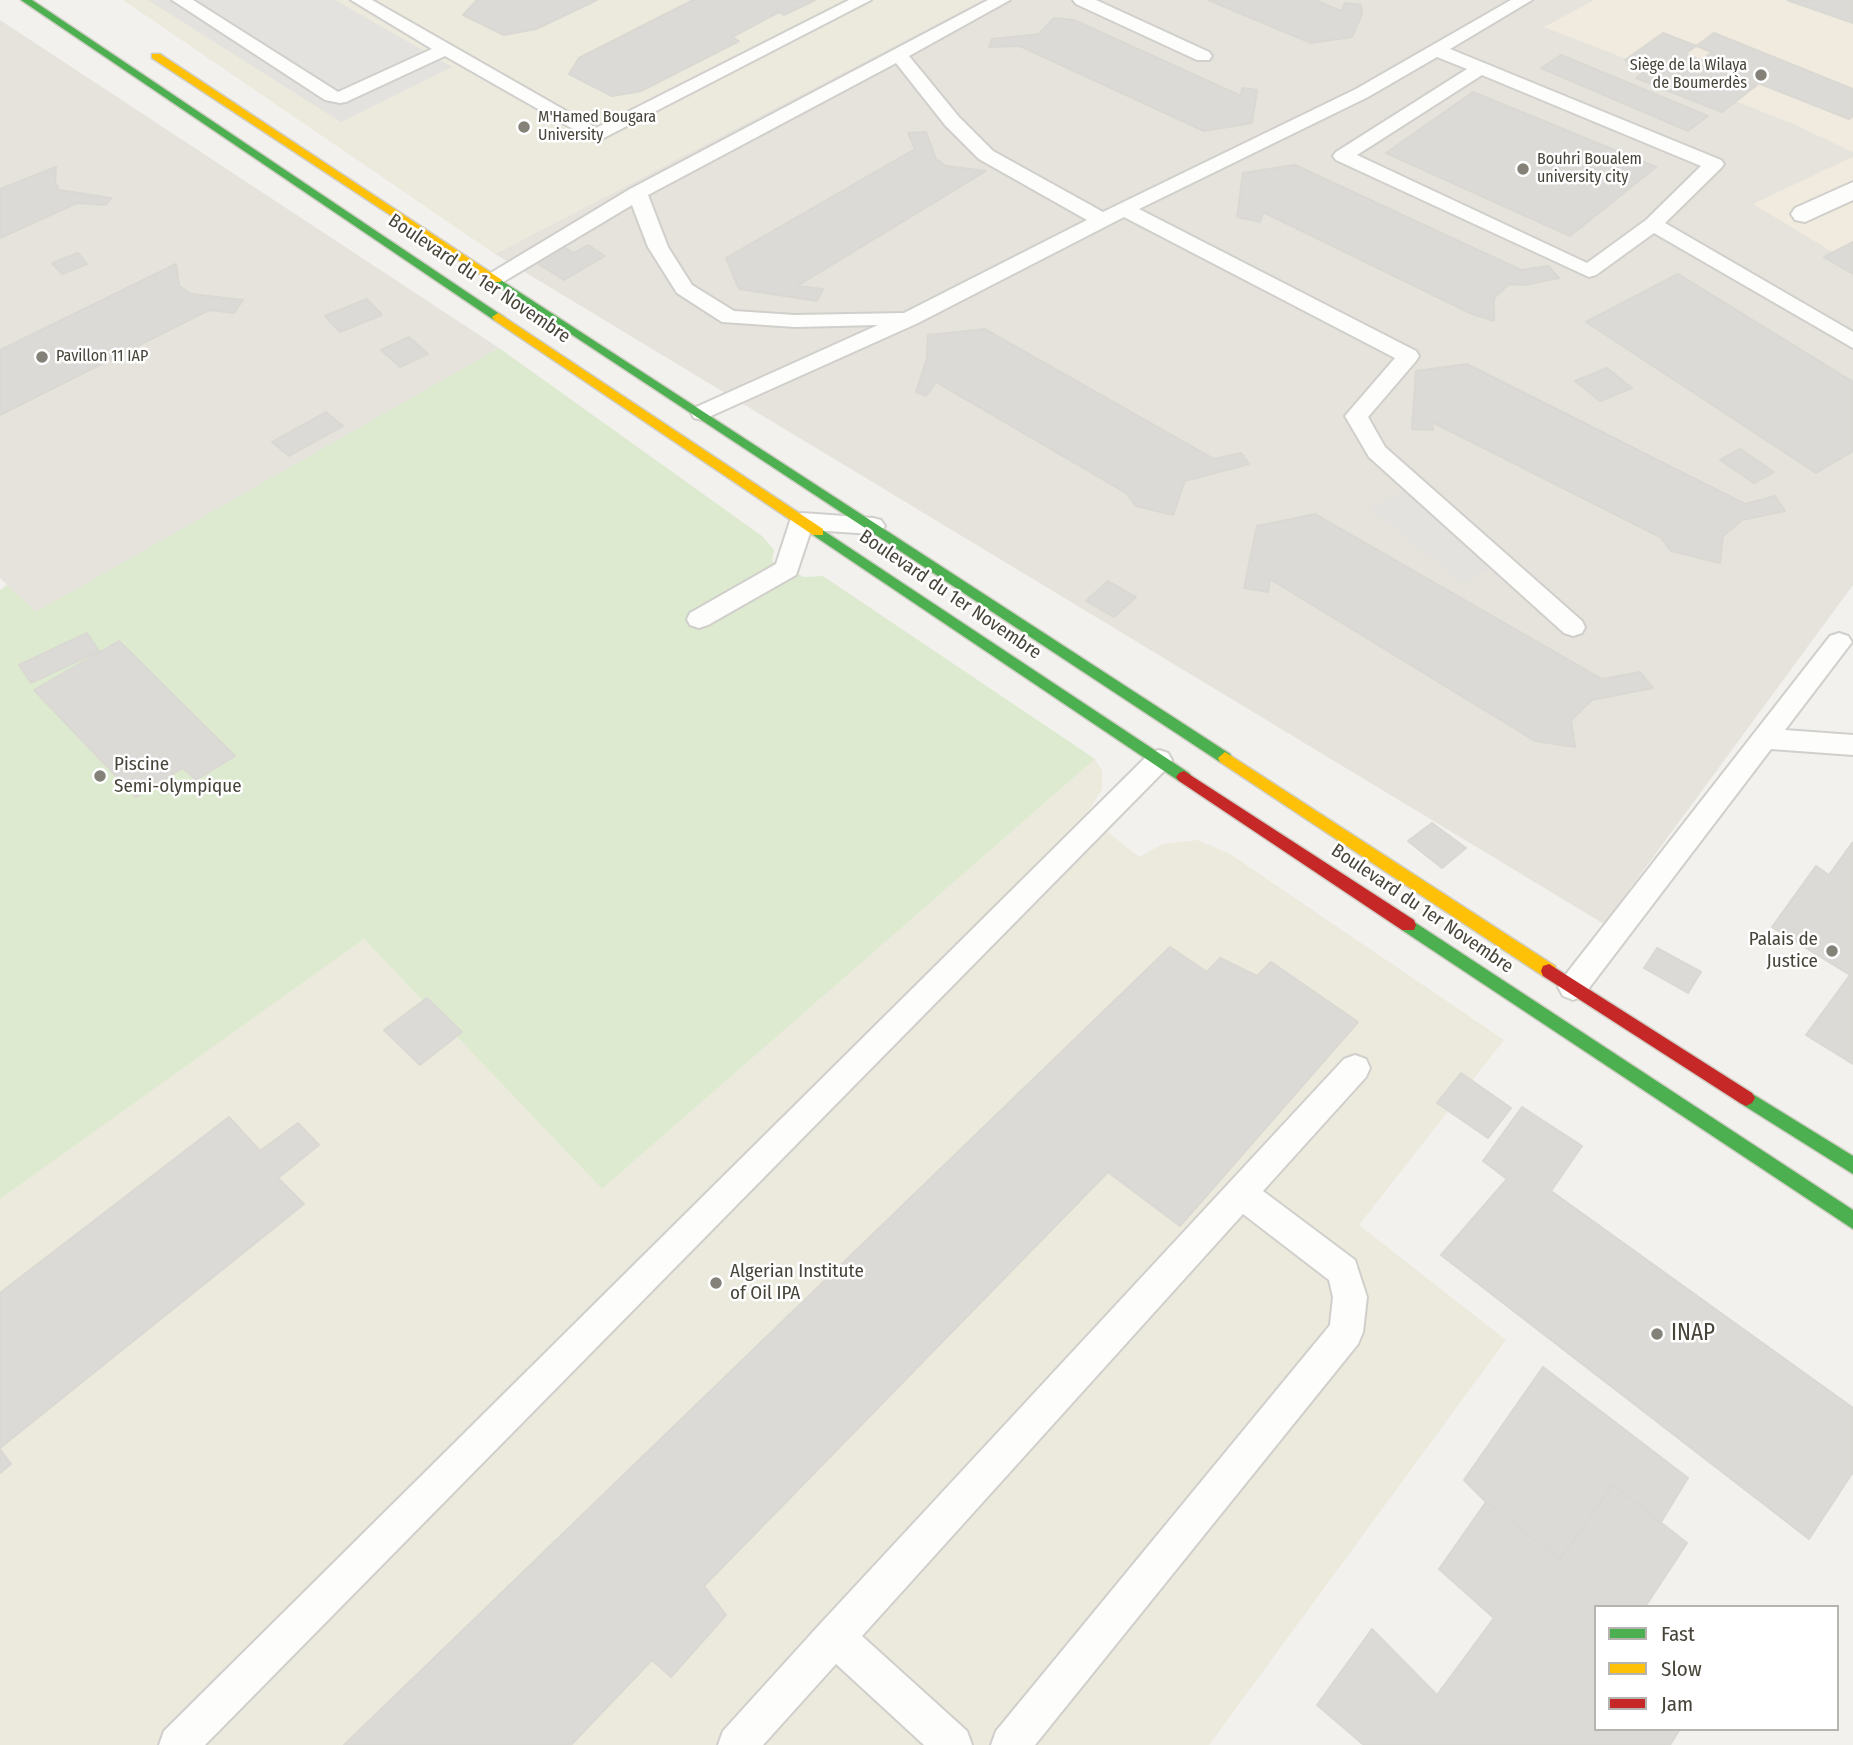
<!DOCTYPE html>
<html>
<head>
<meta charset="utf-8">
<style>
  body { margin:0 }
  #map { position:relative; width:1853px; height:1745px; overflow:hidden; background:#f2f1ed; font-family:"Fira Sans Condensed",sans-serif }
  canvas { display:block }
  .legend { position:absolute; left:1594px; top:1605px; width:245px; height:126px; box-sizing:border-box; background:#fff; border:2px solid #b6b4b0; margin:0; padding:9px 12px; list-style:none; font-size:21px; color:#484439 }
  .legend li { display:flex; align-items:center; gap:14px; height:35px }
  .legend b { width:35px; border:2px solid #b6b4b0 }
</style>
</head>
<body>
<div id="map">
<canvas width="1853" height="1745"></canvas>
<ul class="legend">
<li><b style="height:9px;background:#4caf50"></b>Fast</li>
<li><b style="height:9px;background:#ffc107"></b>Slow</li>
<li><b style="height:9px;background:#c62828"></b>Jam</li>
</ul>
</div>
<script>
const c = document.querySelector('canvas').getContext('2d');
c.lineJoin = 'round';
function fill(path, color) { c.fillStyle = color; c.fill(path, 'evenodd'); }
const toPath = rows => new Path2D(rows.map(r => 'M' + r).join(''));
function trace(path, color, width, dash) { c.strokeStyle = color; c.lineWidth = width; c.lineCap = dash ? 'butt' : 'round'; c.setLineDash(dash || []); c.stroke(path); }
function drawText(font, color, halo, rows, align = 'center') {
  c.font = font + ' "Fira Sans Condensed",sans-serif'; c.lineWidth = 5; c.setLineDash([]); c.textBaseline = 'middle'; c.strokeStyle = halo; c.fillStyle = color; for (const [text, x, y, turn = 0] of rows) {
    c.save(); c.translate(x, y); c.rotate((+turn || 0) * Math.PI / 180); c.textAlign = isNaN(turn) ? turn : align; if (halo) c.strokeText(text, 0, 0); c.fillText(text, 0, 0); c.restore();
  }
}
fill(toPath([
  [982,0,1595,0,1545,27,1792,123,1853,152,1853,157,1754,204,1853,264,1853,585,1604,924,495,254],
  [0,20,499,348,35,613,0,578]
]), '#e5e3db');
fill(toPath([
  [1595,0,1853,0,1853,152,1792,123,1544,27],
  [1853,157,1853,264,1753,204]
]), '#f0ebde');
fill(toPath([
  [123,0,982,0,495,254],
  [1095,759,1102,771,1102,789,1086,815,1139,857,1163,844,1198,840,1230,854,1504,1040,1359,1225,1506,1340,1209,1745,0,1745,0,1199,364,939,602,1189]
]), '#ece9dd');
fill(toPath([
  [499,348,762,536,774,550,772,561,804,577,823,576,1095,759,602,1189,364,939,0,1199,0,590,7,585,36,612]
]), '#ddeacf');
fill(toPath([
  [148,0,335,0,452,67,341,122],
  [1402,491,1496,565,1463,584,1369,508]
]), '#e4e2de');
const building = toPath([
  [477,0,597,0,536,29,504,35,463,15,477,0],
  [693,0,815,0,784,15,779,12,732,37,739,41,641,91,612,96,569,74,579,58,693,0],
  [1208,0,1315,0,1341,11,1345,3,1361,5,1362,14,1352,37,1311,43,1208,0],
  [1787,0,1853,0,1853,23,1787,0],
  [1054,18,1074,20,1241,96,1242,88,1257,90,1252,123,1204,131,1020,46,989,47,992,39,1039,34,1054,18],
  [1663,33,1712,52,1698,63,1757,85,1722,112,1636,78,1648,69,1625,60,1663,33],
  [1714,33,1853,89,1853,116,1849,119,1685,54,1714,33],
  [1561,55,1708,116,1688,131,1541,68,1561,55],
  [1473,92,1656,167,1570,236,1386,153,1473,92],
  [926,132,936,159,946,166,986,171,797,286,823,289,817,301,739,289,726,258,915,149,908,133,926,132],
  [1295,165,1521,270,1548,266,1559,278,1524,285,1509,284,1494,298,1494,321,1472,314,1263,212,1260,222,1237,217,1243,173,1295,165],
  [56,167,55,182,59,190,111,198,106,205,77,203,0,238,0,189,56,167],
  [1853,242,1853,274,1824,257,1853,242],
  [560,245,574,253,588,245,605,256,564,280,532,260,560,245],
  [78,253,87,264,62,274,52,263,78,253],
  [176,264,179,286,191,294,243,300,234,313,209,310,0,415,0,350,176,264],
  [1678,274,1853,382,1853,451,1816,473,1586,322,1678,274],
  [367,299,382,315,340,332,325,316,367,299],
  [985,329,1214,459,1241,453,1249,464,1185,481,1173,515,1136,506,1126,493,936,382,926,396,916,392,927,358,928,335,985,329],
  [409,337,428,354,400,367,381,350,409,337],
  [1467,364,1745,504,1775,496,1785,511,1742,520,1723,536,1720,563,1671,551,1660,537,1432,422,1433,430,1412,429,1416,371,1467,364],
  [1607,368,1632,388,1600,401,1575,381,1607,368],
  [326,412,343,426,289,456,272,442,326,412],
  [1740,449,1774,472,1754,483,1720,460,1740,449],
  [1315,514,1602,679,1640,672,1653,688,1592,700,1571,720,1575,747,1535,741,1270,579,1268,592,1244,588,1257,526,1315,514],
  [1108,581,1136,597,1114,617,1086,601,1108,581],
  [87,633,99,651,31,683,19,665,87,633],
  [119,641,235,756,196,780,183,768,136,797,34,690,119,641],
  [1432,823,1466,848,1442,868,1408,841,1432,823],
  [1852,843,1853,843,1853,1064,1806,1035,1850,975,1772,927,1816,866,1829,875,1852,843],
  [1170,947,1207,972,1220,958,1257,976,1271,962,1358,1022,1180,1226,1108,1172,704,1586,726,1615,671,1677,652,1660,571,1745,344,1745,1170,947],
  [1657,948,1701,972,1688,993,1644,968,1657,948],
  [427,998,462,1032,420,1065,384,1030,427,998],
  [1461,1073,1511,1108,1488,1138,1437,1103,1461,1073],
  [1522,1107,1582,1146,1551,1191,1853,1408,1853,1472,1809,1539,1441,1255,1507,1179,1483,1161,1522,1107],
  [229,1117,260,1151,298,1123,319,1145,278,1178,304,1204,0,1448,0,1293,229,1117],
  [1543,1367,1688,1478,1661,1522,1613,1485,1560,1559,1486,1502,1464,1480,1543,1367],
  [0,1449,11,1464,0,1473,0,1449],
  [1613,1485,1687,1543,1645,1607,1596,1607,1596,1729,1680,1729,1670,1745,1364,1745,1317,1705,1372,1629,1437,1695,1494,1618,1439,1569,1486,1502,1560,1559,1613,1485]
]);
fill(building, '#dcdad6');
trace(building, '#dad8d3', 2);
const lane = toPath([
  [172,0,193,0,338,92,432,49,351,0,372,0,596,128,849,0,871,0,596,142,445,56,346,102,340,103,325,100,172,0],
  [988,0,1010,0,909,56,959,117,993,151,1103,212,1356,89,1511,0,1532,0,1450,49,1721,160,1724,164,1721,168,1665,223,1853,332,1853,348,1654,233,1596,275,1589,277,1336,160,1333,156,1336,152,1467,69,1437,57,1368,97,1139,209,1416,351,1419,356,1416,361,1368,417,1385,447,1582,621,1585,627,1582,633,1573,636,1564,633,1369,457,1345,416,1395,358,1124,217,918,323,702,420,694,418,691,413,694,408,878,325,795,327,722,322,677,293,648,247,632,205,503,282,496,284,489,282,486,278,489,274,630,189,988,0],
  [896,63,945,125,979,159,1087,220,904,313,795,315,734,311,692,285,668,247,648,195,896,63],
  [1482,75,1701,166,1646,220,1587,263,1357,155,1482,75],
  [1073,0,1096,0,1209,52,1212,56,1209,60,1197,60,1076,4,1073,0],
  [802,513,873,518,881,520,885,526,881,532,873,534,811,530,796,575,708,625,699,628,690,625,687,619,690,613,776,564,790,521,794,515,802,513],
  [1839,633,1848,636,1852,642,1785,730,1853,735,1853,755,1771,749,1583,996,1573,1000,1563,996,1558,987,1563,978,1830,636,1839,633],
  [1159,750,1168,753,1172,760,1168,767,205,1745,159,1745,164,1731,1150,753,1159,750],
  [1355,1055,1366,1059,1370,1068,1366,1077,1263,1191,1355,1260,1367,1297,1363,1332,1358,1344,1035,1745,991,1745,996,1731,1330,1325,1333,1297,1329,1280,1243,1214,862,1636,967,1731,972,1745,924,1745,836,1664,763,1745,718,1745,723,1731,821,1623,1344,1059,1355,1055]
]);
const street = toPath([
  [1853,182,1853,200,1805,222,1795,220,1791,214,1795,208,1853,182]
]);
const fast = toPath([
  [21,0,32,0,504,317,498,321,494,320,21,0],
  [496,277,1230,754,1232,758,1230,762,1220,762,492,282,492,278,496,277],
  [818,527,1189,773,1192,777,1189,781,1179,781,813,535,813,529,818,527],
  [1408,918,1853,1210,1853,1229,1402,930,1400,925,1402,920,1408,918],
  [1746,1090,1853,1156,1853,1174,1740,1103,1737,1098,1740,1093,1746,1090]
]);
const slow = toPath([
  [152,54,160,54,502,280,500,282,492,282,152,58,152,54],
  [498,313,823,529,823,535,813,535,494,320,492,317,498,313],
  [1225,752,1555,966,1557,971,1555,976,1549,978,1543,976,1220,762,1218,758,1225,752]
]);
const jam = toPath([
  [1184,771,1414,920,1416,925,1414,930,1402,930,1179,781,1176,777,1179,773,1184,771],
  [1549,964,1752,1093,1755,1098,1752,1103,1746,1106,1740,1103,1543,976,1541,971,1543,966,1549,964]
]);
trace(lane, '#d0cfcb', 4);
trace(street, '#d0cfcb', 4);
trace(fast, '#d0cec4', 3);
trace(slow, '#d0cec4', 3);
trace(jam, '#d0cec4', 3);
fill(lane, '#fdfdfc');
fill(street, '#fdfdfc');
fill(fast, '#4caf50');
fill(slow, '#ffc107');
fill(jam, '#c62828');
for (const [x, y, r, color] of [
  [1761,75,7,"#848178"],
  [524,127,7,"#848178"],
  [1523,169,7,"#848178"],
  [42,357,7,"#848178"],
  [100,776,7,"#848178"],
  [1832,951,7,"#848178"],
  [716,1283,7,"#848178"],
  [1657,1334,7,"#848178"]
]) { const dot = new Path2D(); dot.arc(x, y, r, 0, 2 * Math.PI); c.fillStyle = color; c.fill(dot); trace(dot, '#fff', 2.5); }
drawText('16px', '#484439', '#fff', [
  ["Siège de la Wilaya",1747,66,"right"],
  ["de Boumerdès",1747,84,"right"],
  ["M'Hamed Bougara",538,118],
  ["University",538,136],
  ["Bouhri Boualem",1537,160],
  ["university city",1537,178],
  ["Pavillon 11 IAP",56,357]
], 'left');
drawText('19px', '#484439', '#fff', [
  ["Boulevard du 1er Novembre",479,279,34],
  ["Boulevard du 1er Novembre",950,595,34],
  ["Boulevard du 1er Novembre",1422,909,34]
]);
drawText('19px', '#484439', '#fff', [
  ["Piscine",114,765],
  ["Semi-olympique",114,787],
  ["Palais de",1818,940,"right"],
  ["Justice",1818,962,"right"],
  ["Algerian Institute",730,1272],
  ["of Oil IPA",730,1294]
], 'left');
drawText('23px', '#484439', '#fff', [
  ["INAP",1671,1334]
], 'left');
</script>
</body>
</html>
